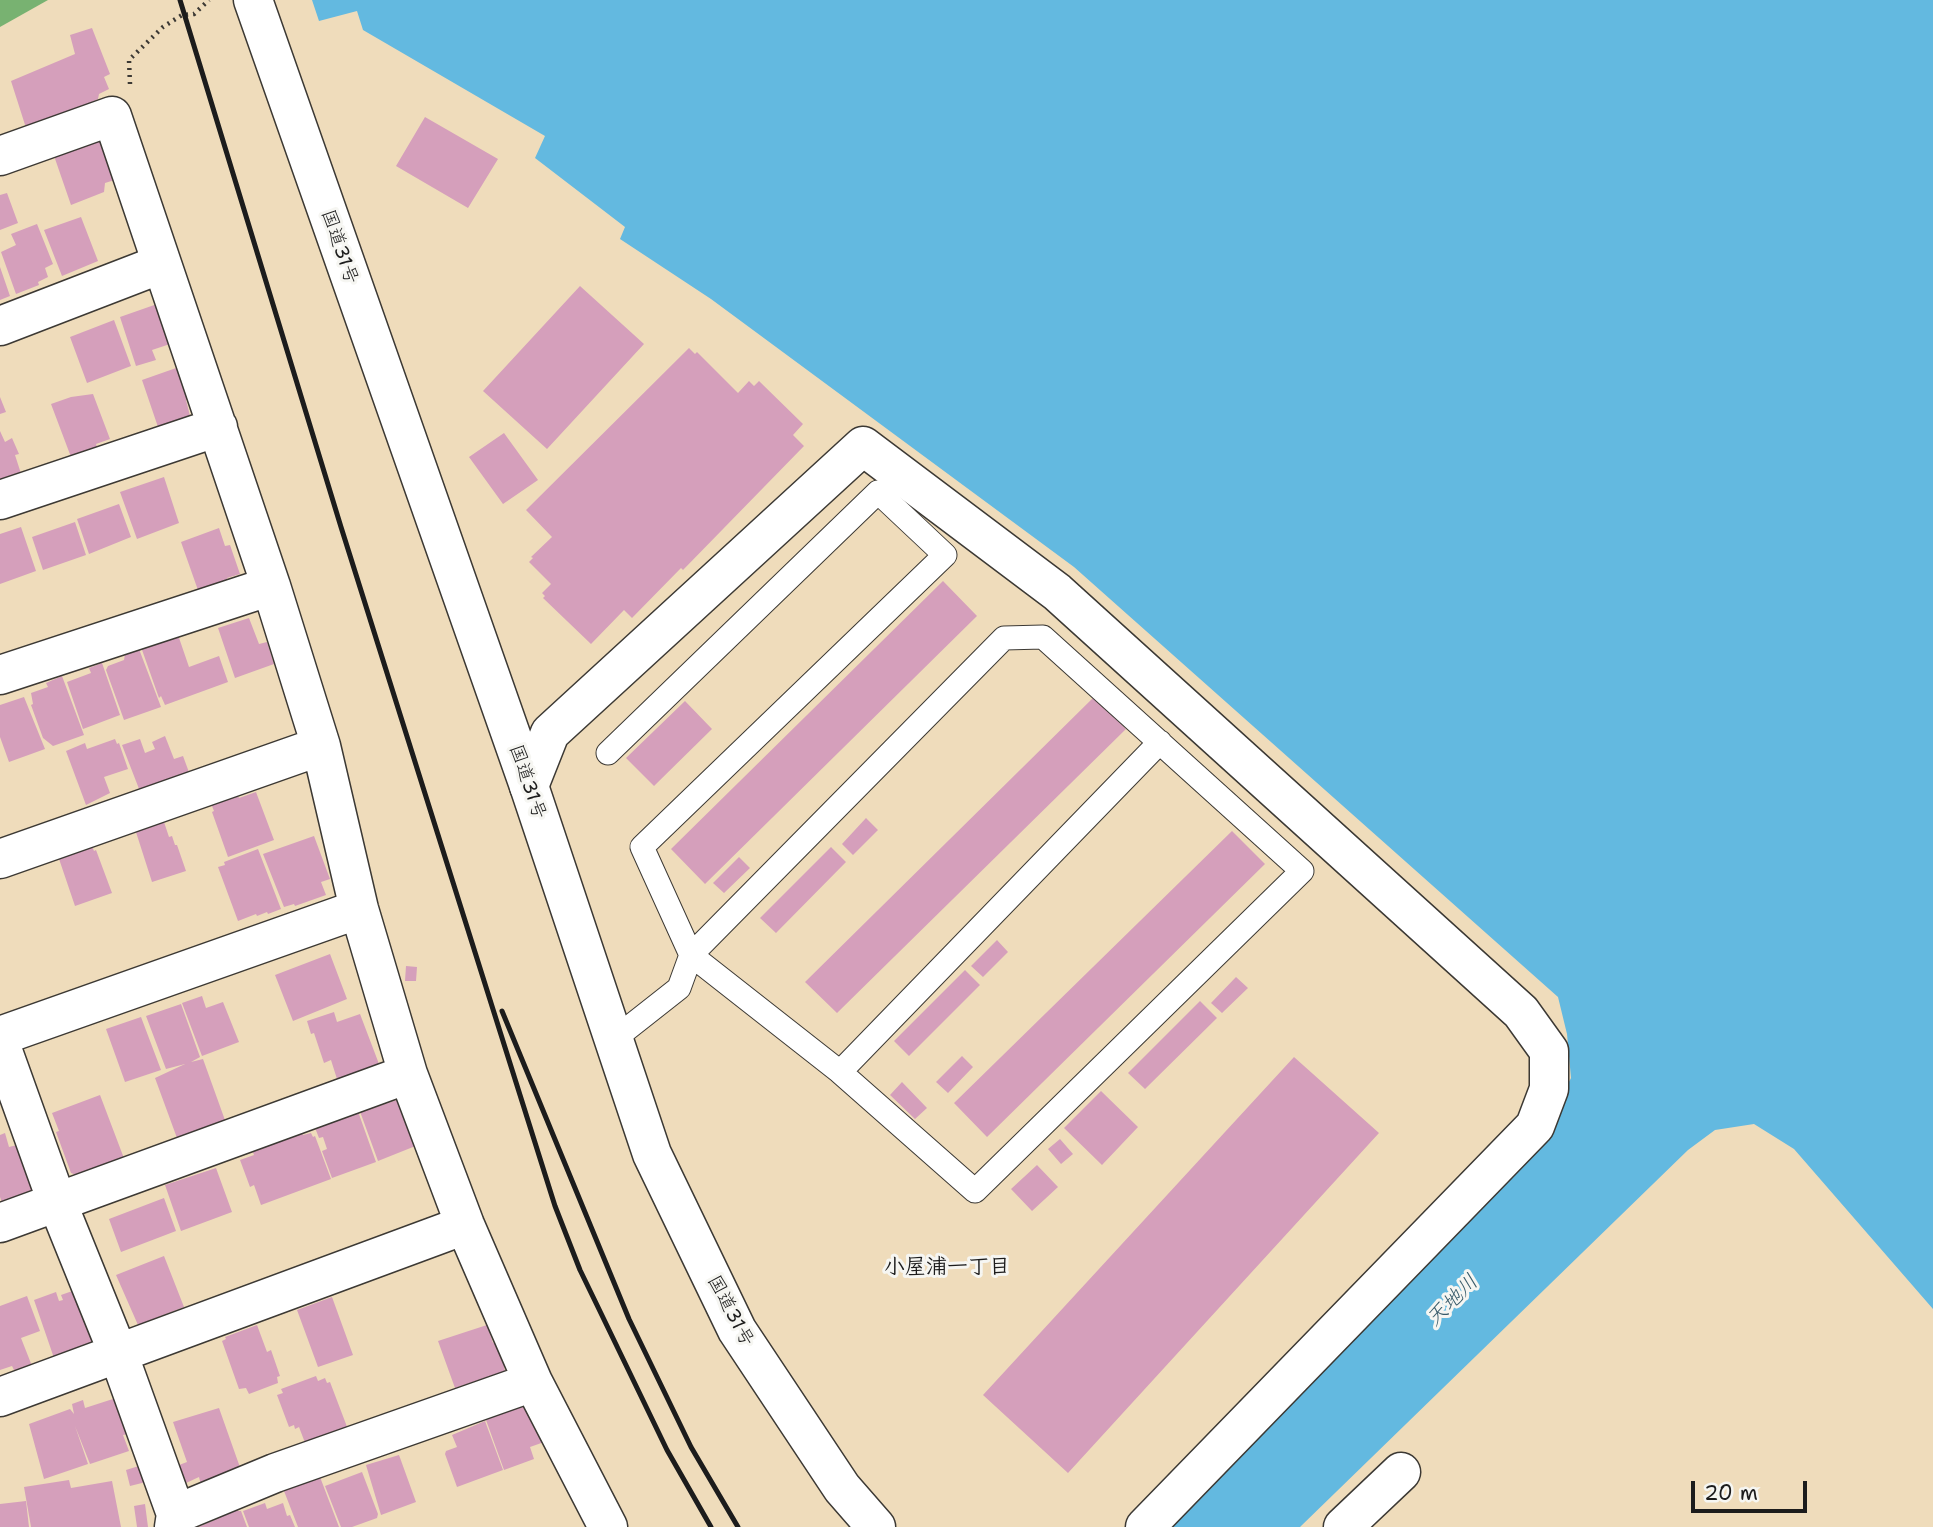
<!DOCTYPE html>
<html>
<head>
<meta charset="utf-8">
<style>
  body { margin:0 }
  #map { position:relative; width:1933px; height:1527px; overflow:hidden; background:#efdcbb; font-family:"Shantell Sans",sans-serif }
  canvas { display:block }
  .scale { position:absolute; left:1691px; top:1481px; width:116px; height:32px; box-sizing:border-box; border:4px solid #1c1c1c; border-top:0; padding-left:9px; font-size:21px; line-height:24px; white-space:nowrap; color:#1c1c1c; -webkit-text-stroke:5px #f6f6f2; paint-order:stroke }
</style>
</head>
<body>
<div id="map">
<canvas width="1933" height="1527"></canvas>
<div class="scale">20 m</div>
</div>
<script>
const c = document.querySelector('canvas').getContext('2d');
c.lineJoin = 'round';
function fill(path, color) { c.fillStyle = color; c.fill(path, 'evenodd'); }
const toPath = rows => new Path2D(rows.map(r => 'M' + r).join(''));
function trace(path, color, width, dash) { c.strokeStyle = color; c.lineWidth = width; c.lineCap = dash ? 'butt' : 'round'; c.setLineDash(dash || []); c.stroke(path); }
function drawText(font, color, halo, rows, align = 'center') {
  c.font = font + ' "Shantell Sans","Klee One",sans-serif'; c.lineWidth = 6; c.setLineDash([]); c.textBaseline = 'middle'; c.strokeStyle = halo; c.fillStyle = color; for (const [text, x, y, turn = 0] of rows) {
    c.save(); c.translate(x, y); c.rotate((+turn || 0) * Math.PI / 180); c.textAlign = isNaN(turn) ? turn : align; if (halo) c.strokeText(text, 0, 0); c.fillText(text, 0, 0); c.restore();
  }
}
fill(toPath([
  [0,0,48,0,0,27]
]), '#78b271');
fill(toPath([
  [312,0,1933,0,1933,1309,1794,1149,1754,1124,1715,1130,1688,1150,1300,1527,1163,1527,1554,1111,1571,1078,1567,1034,1558,997,1074,567,711,299,620,239,625,227,535,158,545,136,363,30,357,11,319,21]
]), '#63b9e0');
fill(toPath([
  [92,28,110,74,104,77,109,89,99,94,98,99,90,103,91,108,27,131,11,81,75,54,70,35],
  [425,117,498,159,468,208,396,166],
  [99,132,121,178,105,183,104,192,71,205,52,150],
  [7,193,18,223,0,230,0,195],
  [81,217,98,261,62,276,44,230],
  [37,224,53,264,45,268,48,277,38,282,39,285,16,294,1,252,16,245,11,234],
  [0,267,10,296,0,300],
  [580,286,644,344,547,449,483,391],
  [160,303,173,343,152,350,156,360,136,366,120,317],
  [114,320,131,366,87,383,70,337],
  [689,348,695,354,697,352,738,393,749,381,754,386,759,381,803,424,793,435,804,446,683,570,681,568,632,618,624,610,591,644,543,598,545,596,542,593,551,584,529,562,533,558,531,557,552,537,526,510],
  [179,367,188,399,186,400,190,416,158,427,142,380],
  [93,394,110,439,96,444,100,455,74,465,51,404,71,397],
  [0,397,6,412,0,414],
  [0,431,5,442,12,438,19,454,15,455,25,486,0,496],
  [504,433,538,480,503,504,469,457],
  [164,477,179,523,137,539,120,492],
  [119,504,131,537,89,554,77,519],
  [75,522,86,555,43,570,32,537],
  [21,527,36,571,0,584,0,534],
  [219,528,225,546,230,545,240,574,227,578,228,582,199,593,181,542],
  [943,581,977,616,705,884,671,849],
  [249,618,259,644,267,642,274,664,235,678,218,628],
  [177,632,189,667,219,656,228,682,165,705,161,696,159,698,141,647],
  [139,649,161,707,124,720,106,670,108,666,124,660,125,654],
  [102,663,120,715,83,729,67,682,91,673,89,668],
  [62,676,84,735,53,746,43,738,31,705,33,704,31,693,48,687,46,683],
  [24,697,45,749,9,762,0,737,0,705],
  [1094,697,1126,729,837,1013,805,982],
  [685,701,712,729,654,786,626,758],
  [165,736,174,759,183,756,190,775,141,794,122,745,140,739,145,753,155,749,152,742],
  [115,739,117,744,119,743,128,769,104,777,110,793,86,805,66,751,85,743,87,749],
  [236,792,239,798,256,792,274,840,228,857,212,812,214,811,210,801],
  [161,813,169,837,172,836,175,845,177,845,186,871,152,882,135,829],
  [866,818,878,830,853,855,842,844],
  [1232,831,1265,864,987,1137,954,1103],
  [314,836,330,879,321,882,326,895,295,906,294,904,284,907,263,854],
  [91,843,94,851,96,850,112,893,75,906,57,853],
  [831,847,846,862,776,933,760,918],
  [258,849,281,909,268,914,267,912,257,916,256,914,238,921,218,867,225,865,224,862],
  [739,857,750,868,724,893,713,883],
  [997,940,1008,952,983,977,971,966],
  [330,954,347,999,293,1021,275,975],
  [406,966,417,967,416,981,405,981],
  [965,970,980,985,909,1056,894,1041],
  [1236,977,1248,988,1222,1013,1211,1003],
  [202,996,206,1008,223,1002,239,1042,202,1056,182,1003],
  [1200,1001,1217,1018,1145,1089,1128,1073],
  [181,1004,200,1057,191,1062,203,1059,226,1123,177,1138,155,1078,185,1064,166,1069,146,1016],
  [334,1012,337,1022,360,1014,379,1064,337,1079,331,1060,324,1063,314,1033,311,1034,307,1021],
  [141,1017,161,1070,125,1082,106,1029],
  [962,1056,973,1067,948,1093,936,1082],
  [1294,1057,1379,1133,1068,1473,983,1395],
  [902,1082,927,1108,915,1119,890,1095],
  [1101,1091,1138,1127,1102,1165,1064,1128],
  [100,1095,125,1161,82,1177,71,1173,56,1132,59,1131,52,1113],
  [406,1097,423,1143,378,1161,358,1106,371,1102,373,1108],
  [355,1103,376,1162,332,1178,322,1151,327,1149,323,1137,319,1138,312,1120],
  [300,1129,303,1135,311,1133,313,1137,315,1136,331,1179,261,1205,254,1185,250,1187,240,1160,254,1155,251,1147],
  [5,1133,9,1147,21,1144,34,1185,30,1193,2,1203,0,1197,0,1135],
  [1060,1139,1073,1154,1061,1164,1048,1149],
  [1037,1165,1058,1187,1032,1211,1011,1189],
  [216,1168,232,1212,181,1231,165,1185],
  [164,1198,176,1231,121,1252,109,1219],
  [164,1256,184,1307,138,1325,116,1275],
  [78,1289,95,1333,89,1346,54,1358,34,1300,56,1292,59,1301,63,1300,61,1295],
  [27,1296,40,1331,21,1338,32,1366,15,1372,12,1366,0,1370,0,1306],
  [332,1297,353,1355,318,1367,297,1310],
  [257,1325,267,1352,271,1350,280,1376,277,1377,278,1383,249,1394,246,1388,239,1389,222,1341,226,1339,225,1337],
  [487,1325,493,1343,500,1340,508,1366,504,1367,505,1371,455,1388,438,1341],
  [316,1376,318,1381,325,1378,327,1383,330,1382,349,1432,307,1448,299,1427,295,1429,294,1425,289,1427,277,1395,283,1393,281,1389],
  [116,1398,128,1434,123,1435,129,1451,90,1464,75,1426,88,1464,44,1479,29,1424,70,1409,74,1414,72,1404,83,1400,85,1408],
  [528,1402,547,1441,530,1447,534,1459,504,1470,486,1420,488,1416],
  [219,1408,242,1473,201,1485,199,1477,186,1483,179,1465,187,1462,173,1422],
  [485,1421,503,1470,457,1487,445,1454,446,1451,457,1447,452,1435],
  [399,1455,416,1502,381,1515,366,1465],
  [142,1465,146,1482,130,1486,126,1470],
  [362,1472,378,1514,377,1518,352,1527,341,1527,325,1486],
  [320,1477,339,1527,298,1527,284,1491],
  [69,1480,71,1488,112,1481,121,1527,31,1527,24,1487],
  [26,1501,29,1527,0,1527,0,1504],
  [234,1501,238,1511,241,1511,247,1527,198,1527,217,1519,214,1508],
  [265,1503,267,1509,283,1503,287,1516,290,1515,295,1527,249,1527,243,1511],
  [145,1504,148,1527,137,1527,134,1506]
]), '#d59fbb');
const service = toPath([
  [608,753,878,492,945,555,642,847,691,955,840,1072,1160,742],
  [613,1040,679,988,691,955,1004,638,1043,637,1302,871,975,1191,840,1072]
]);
const minor = toPath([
  [0,156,112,116,271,586,321,746,359,909,408,1074,465,1225,533,1382,608,1527],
  [0,326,161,264],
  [0,500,218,427],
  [0,675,271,586],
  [529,786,550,733,863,446,1057,592,1521,1012,1549,1051,1549,1089,1535,1126,1145,1527],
  [0,859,321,746],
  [0,1036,359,909],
  [0,1043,57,1202,118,1353,176,1514,174,1527],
  [0,1223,408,1074],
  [0,1397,465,1225],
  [176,1514,275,1473,533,1382],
  [1343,1527,1401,1472]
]);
const trunk = toPath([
  [253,0,529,786,652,1154,737,1330,842,1488,876,1527]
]);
trace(service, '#3c3934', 25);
trace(minor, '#3c3934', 41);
trace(trunk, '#3c3934', 41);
trace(toPath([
  [130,84,129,60,163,27,182,15,194,14,209,0]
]), '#3c3934', 4.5, [2, 5]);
trace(service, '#fff', 23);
trace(minor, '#fff', 38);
trace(trunk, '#fff', 38);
trace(toPath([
  [180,0,341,527,555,1206,580,1270,596,1303,667,1450,711,1527],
  [502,1011,629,1319,691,1447,738,1527]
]), '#1c1c1c', 5);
drawText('19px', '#1c1c1c', '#f6f6f2', [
  ["国道31号",339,247,71],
  ["国道31号",527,782,71],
  ["国道31号",730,1311,62]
]);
drawText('bold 21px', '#1c1c1c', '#f6f6f2', [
  ["小屋浦一丁目",947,1268]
]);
drawText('italic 21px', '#385b6a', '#f6f6f2', [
  ["天地川",1453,1301,-45]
]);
</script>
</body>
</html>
